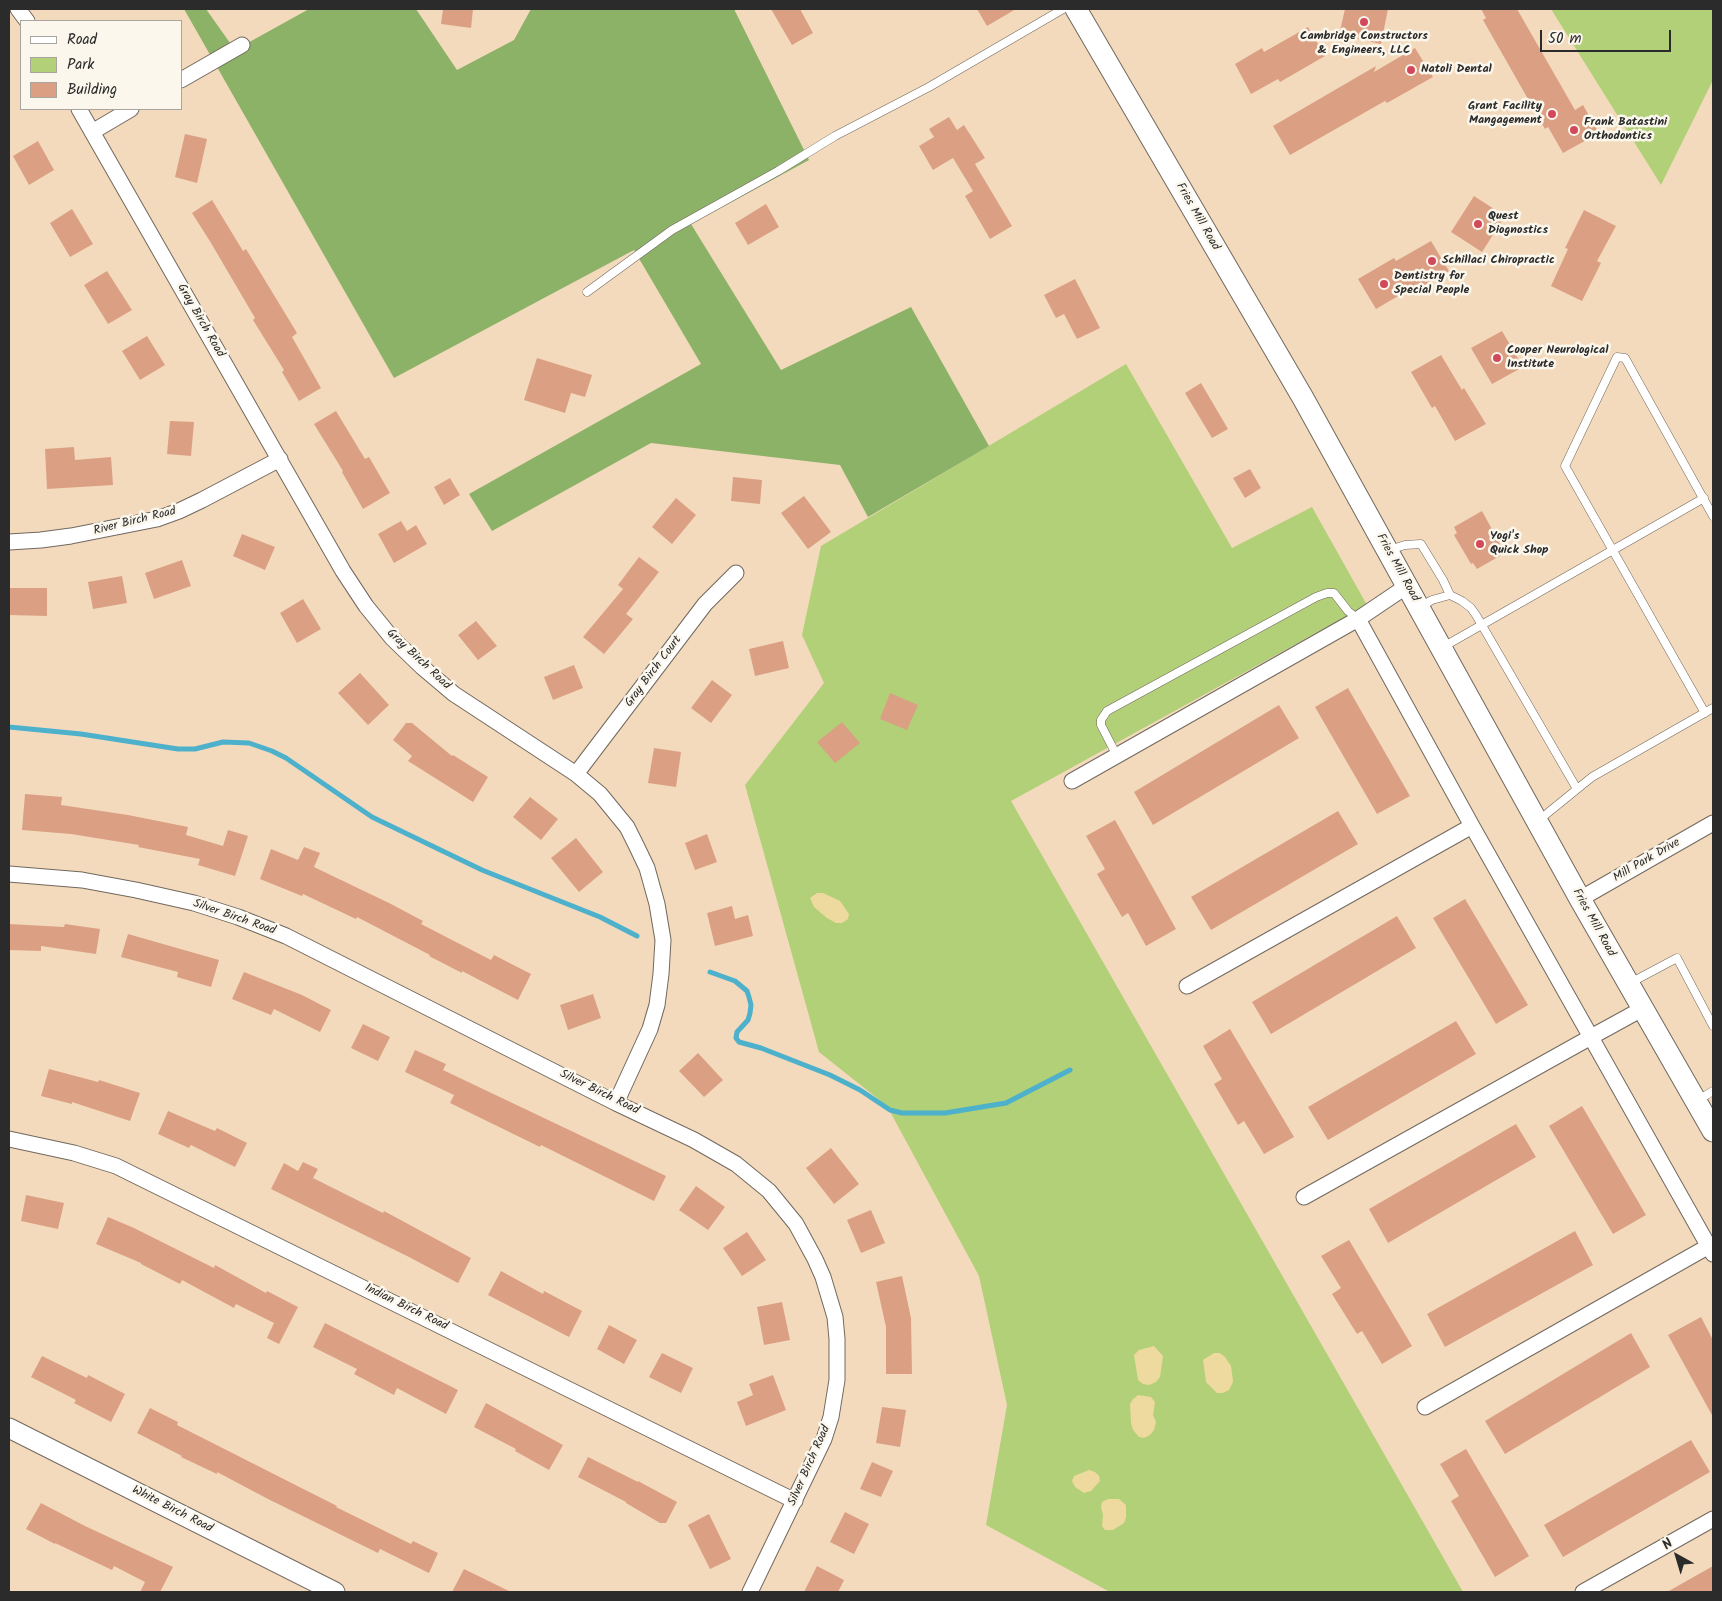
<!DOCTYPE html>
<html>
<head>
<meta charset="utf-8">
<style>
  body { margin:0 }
  #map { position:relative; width:1722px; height:1601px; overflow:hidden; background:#f4dabd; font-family:Kalam,sans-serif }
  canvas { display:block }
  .frame { position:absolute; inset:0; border:10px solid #2b2b2b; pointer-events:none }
  .legend { position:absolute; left:20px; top:20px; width:162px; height:90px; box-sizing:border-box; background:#fbf7ec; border:1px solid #a8a59f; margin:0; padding:6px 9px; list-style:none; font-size:15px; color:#2b2b2b }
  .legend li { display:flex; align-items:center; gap:10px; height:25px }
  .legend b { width:25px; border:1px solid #a8a59f }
  .north { position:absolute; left:1652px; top:1531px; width:50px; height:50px; -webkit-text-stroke:4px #fbf7ec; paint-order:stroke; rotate:321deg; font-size:14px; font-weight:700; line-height:20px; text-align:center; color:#2b2b2b }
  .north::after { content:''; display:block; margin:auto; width:18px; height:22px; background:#2b2b2b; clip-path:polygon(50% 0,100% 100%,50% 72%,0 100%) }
  .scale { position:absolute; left:1540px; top:30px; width:131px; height:22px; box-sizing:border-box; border:2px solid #2b2b2b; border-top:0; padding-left:6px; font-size:15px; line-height:18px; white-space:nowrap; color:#2b2b2b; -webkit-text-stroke:4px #fbf7ec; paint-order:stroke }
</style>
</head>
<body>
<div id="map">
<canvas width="1722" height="1601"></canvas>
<div class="frame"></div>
<ul class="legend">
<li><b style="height:6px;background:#fff"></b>Road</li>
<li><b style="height:14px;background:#b1d078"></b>Park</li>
<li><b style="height:14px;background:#dba083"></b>Building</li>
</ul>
<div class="north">N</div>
<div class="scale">50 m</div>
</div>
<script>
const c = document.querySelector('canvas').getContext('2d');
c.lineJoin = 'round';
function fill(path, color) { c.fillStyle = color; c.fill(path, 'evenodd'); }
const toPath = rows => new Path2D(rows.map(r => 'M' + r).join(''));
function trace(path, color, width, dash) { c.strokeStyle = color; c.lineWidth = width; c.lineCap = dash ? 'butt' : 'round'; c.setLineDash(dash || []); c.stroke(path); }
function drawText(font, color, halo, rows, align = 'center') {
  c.font = font + ' Kalam,sans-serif'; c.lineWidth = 5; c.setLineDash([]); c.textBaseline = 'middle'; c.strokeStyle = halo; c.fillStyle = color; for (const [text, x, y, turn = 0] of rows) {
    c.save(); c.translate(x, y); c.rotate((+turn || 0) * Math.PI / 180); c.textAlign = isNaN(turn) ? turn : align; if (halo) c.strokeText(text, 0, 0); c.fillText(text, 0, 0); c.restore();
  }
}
fill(toPath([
  [1551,9,1713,9,1713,80,1661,185],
  [1126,364,1232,548,1312,507,1367,605,1011,801,1463,1592,1110,1592,986,1525,1007,1405,979,1276,887,1106,819,1052,745,785,824,683,802,635,821,546]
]), '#b1d078');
fill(toPath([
  [184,9,206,9,235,50,309,9,416,9,457,70,514,40,531,9,734,9,809,160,691,224,781,370,911,307,989,446,868,517,840,465,651,443,492,531,469,494,701,364,634,250,394,378]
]), '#8cb268');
fill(toPath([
  [817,893,823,893,840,901,849,914,848,919,842,923,836,923,827,918,814,907,810,898],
  [1154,1346,1163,1356,1160,1377,1156,1382,1149,1385,1143,1384,1138,1380,1134,1355,1139,1350],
  [1214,1353,1220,1353,1225,1357,1231,1366,1232,1373,1233,1382,1229,1390,1223,1393,1217,1393,1206,1382,1203,1360],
  [1138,1395,1151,1397,1155,1402,1153,1415,1156,1422,1154,1430,1150,1435,1144,1438,1139,1437,1133,1430,1131,1423,1130,1404,1133,1399],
  [1089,1470,1095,1472,1099,1476,1100,1481,1091,1491,1084,1493,1075,1487,1072,1481,1074,1476],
  [1108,1499,1119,1499,1126,1505,1126,1517,1124,1523,1113,1530,1105,1530,1102,1526,1103,1515,1101,1507,1102,1502]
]), '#eeda9e');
trace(toPath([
  [9,727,81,734,178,749,195,749,223,742,249,743,272,751,286,758,372,817,482,870,600,917,637,936],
  [710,972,735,981,747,991,749,997,751,1005,750,1013,748,1020,737,1032,736,1038,739,1042,761,1048,830,1075,860,1090,890,1110,902,1113,945,1113,1006,1103,1070,1070]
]), '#4db1cc', 5);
fill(toPath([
  [443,9,473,9,471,28,441,24],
  [771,9,800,9,813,33,792,45],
  [977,9,1016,9,987,26],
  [1345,9,1388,9,1381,44,1339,35],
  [1481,9,1517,9,1575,110,1583,105,1599,133,1563,153,1548,127,1545,129,1520,85,1483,20,1486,18],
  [1308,27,1325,56,1280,82,1278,79,1251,94,1235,64,1262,48,1264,52],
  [1415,48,1433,77,1387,103,1385,101,1290,155,1273,126,1376,66,1374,72],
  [949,117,957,130,964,125,985,158,975,164,1012,226,990,239,965,196,973,191,953,158,933,170,919,146,934,137,929,129],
  [185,134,207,139,197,183,175,177],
  [38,141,54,170,29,185,13,156],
  [1474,196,1505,216,1482,252,1451,232],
  [212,200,243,251,246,249,297,333,292,337,321,388,299,401,282,372,284,370,253,320,255,318,211,243,192,213],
  [766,204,779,227,748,245,735,223],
  [72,209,93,244,70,257,50,223],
  [1584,210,1616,226,1597,261,1601,263,1582,301,1551,286,1568,249,1565,248],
  [1431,241,1449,271,1413,292,1410,289,1376,309,1358,279,1394,258,1396,261],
  [107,271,132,310,108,324,84,285],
  [1075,279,1100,328,1077,339,1064,314,1056,318,1044,295],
  [1502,331,1523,367,1492,384,1471,348],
  [147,336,165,365,140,380,122,351],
  [1441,355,1462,390,1464,388,1486,424,1455,441,1435,406,1432,408,1411,372],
  [537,358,592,375,585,397,571,393,565,413,524,400],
  [1201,383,1228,429,1212,438,1185,393],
  [336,411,365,459,369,457,390,493,363,509,342,472,343,471,314,424],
  [170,421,194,422,191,456,167,454],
  [74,447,75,460,111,457,113,485,47,489,45,449],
  [1250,469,1261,488,1245,498,1233,478],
  [733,477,762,480,760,504,731,501],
  [450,478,460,495,444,505,434,487],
  [804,496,831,532,808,549,781,513],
  [676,498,696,515,672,544,652,527],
  [1482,511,1505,553,1477,569,1473,563,1471,564,1454,535,1457,533,1454,527],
  [401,521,407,531,416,525,427,544,394,563,378,534],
  [242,534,275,547,265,570,233,556],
  [639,557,659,572,626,614,633,619,604,654,583,637,623,589,618,585],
  [182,560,191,586,154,599,145,573],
  [122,576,127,603,93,609,88,582],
  [9,588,47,588,47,616,9,615],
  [303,599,321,629,297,643,280,613],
  [476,621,497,646,478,660,458,635],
  [783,641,789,668,755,676,749,649],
  [574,665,583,688,553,700,544,677],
  [360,673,389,705,368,725,338,693],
  [712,680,732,695,711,723,691,708],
  [1348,688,1410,796,1377,814,1315,707],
  [890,693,918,705,907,730,880,719],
  [1279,705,1299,738,1153,825,1134,792],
  [842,722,860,743,835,763,817,742],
  [406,723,412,723,452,756,453,755,488,777,473,802,408,761,412,756,393,740],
  [654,748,681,752,676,787,648,783],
  [25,794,62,797,61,805,128,815,188,827,186,835,223,846,228,830,248,836,235,876,198,865,200,859,138,847,139,845,71,834,22,830],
  [530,797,558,819,541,840,513,817],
  [1338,811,1358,844,1211,930,1191,897],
  [1115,820,1176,929,1146,946,1128,913,1122,917,1097,874,1105,869,1086,836],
  [707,834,717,862,695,870,685,843],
  [576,838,603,872,579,892,551,858],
  [304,847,320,853,314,867,391,904,423,921,421,924,491,960,494,955,531,974,518,1000,462,971,462,973,429,956,430,955,357,917,356,919,303,894,302,896,260,879,271,849,298,860],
  [1465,899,1528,1005,1496,1024,1433,918],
  [732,906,735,919,748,915,753,936,715,946,707,913],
  [1397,916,1416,948,1271,1034,1252,1002],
  [9,924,64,927,65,924,100,929,96,954,41,946,41,951,9,950],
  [128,934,219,960,211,987,177,977,178,972,121,957],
  [244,972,302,995,331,1010,320,1032,274,1009,271,1015,232,999],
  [593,994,601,1018,568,1030,560,1005],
  [1456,1021,1476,1054,1328,1140,1308,1107],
  [363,1024,390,1037,378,1061,351,1048],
  [1230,1029,1294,1137,1264,1154,1244,1121,1238,1125,1214,1084,1222,1079,1203,1046],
  [415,1050,446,1064,443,1070,666,1176,654,1201,541,1145,540,1147,450,1103,454,1095,405,1072],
  [698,1053,723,1080,704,1097,679,1071],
  [49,1069,98,1082,99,1080,140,1093,130,1121,72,1102,72,1104,41,1096],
  [1582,1106,1646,1215,1613,1234,1549,1126],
  [168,1111,215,1131,217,1128,247,1143,235,1167,191,1145,189,1148,158,1134],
  [1516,1124,1536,1157,1388,1243,1369,1209],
  [831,1148,859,1184,834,1204,806,1168],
  [303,1162,318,1169,313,1178,383,1213,384,1211,471,1258,458,1283,409,1257,271,1189,284,1163,298,1171],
  [696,1186,725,1207,708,1230,679,1210],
  [26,1195,64,1203,58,1229,21,1221],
  [871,1210,885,1243,861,1253,847,1220],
  [108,1217,134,1228,214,1268,215,1265,266,1293,267,1291,298,1307,279,1344,267,1338,274,1323,236,1304,234,1308,182,1280,180,1284,141,1264,141,1263,96,1244],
  [1575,1231,1593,1265,1445,1347,1427,1314],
  [747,1232,766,1260,742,1276,723,1248],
  [1349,1240,1412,1346,1382,1364,1362,1331,1357,1334,1332,1294,1341,1288,1321,1256],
  [501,1271,543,1294,544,1291,582,1311,569,1337,488,1295],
  [902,1276,911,1318,912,1374,886,1374,886,1327,876,1282],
  [782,1302,790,1340,764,1345,757,1307],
  [1701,1317,1713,1340,1713,1417,1668,1335],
  [325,1323,458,1390,446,1414,397,1388,394,1395,354,1374,357,1369,313,1347],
  [609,1325,637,1340,624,1364,597,1349],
  [1631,1333,1650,1367,1505,1454,1485,1421],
  [662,1353,693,1368,681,1393,649,1377],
  [42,1356,87,1378,88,1375,125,1394,111,1422,74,1403,76,1400,31,1377],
  [773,1375,786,1410,746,1426,737,1402,753,1395,749,1384],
  [486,1403,563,1445,549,1470,515,1451,516,1449,474,1427],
  [882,1407,906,1410,900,1447,876,1443],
  [150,1408,178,1422,177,1425,337,1506,336,1507,411,1544,413,1541,438,1553,429,1573,380,1549,378,1553,268,1499,217,1472,217,1474,181,1457,182,1456,137,1433],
  [1691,1440,1710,1472,1563,1557,1544,1525],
  [1466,1449,1529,1556,1495,1577,1451,1501,1459,1496,1440,1464],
  [588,1457,638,1482,638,1481,677,1502,666,1523,660,1523,626,1503,626,1502,578,1477],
  [872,1462,893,1471,881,1497,860,1489],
  [41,1503,85,1526,173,1567,160,1592,140,1592,145,1582,114,1566,112,1570,55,1543,55,1544,26,1529],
  [845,1512,869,1524,854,1554,830,1542],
  [709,1514,731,1559,710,1569,688,1525],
  [817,1566,844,1580,838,1592,804,1592],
  [1713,1566,1713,1592,1667,1592],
  [464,1569,511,1592,452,1592]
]), '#dba083');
const service = toPath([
  [587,292,672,230,778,171,835,136,929,87,1063,9],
  [1389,550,1405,545,1421,544,1443,580,1450,595],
  [1420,607,1432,600,1450,595,1462,601,1471,608,1476,615,1577,789],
  [1443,647,1704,498],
  [1705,713,1565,466,1617,357,1625,358,1713,516],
  [1117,756,1101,725,1101,720,1107,711,1316,597,1327,593,1334,593,1348,611,1358,619],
  [1539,820,1592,777,1713,708],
  [1630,983,1677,958,1713,1026],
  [1698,1100,1713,1091]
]);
const minor = toPath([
  [18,9,27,21],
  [181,80,242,45],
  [79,109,343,571,366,606,392,638,422,667,454,694,576,774,600,794,627,827,636,845,647,868,657,904,663,940,661,974,657,1005,650,1029,616,1103],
  [92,132,131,109],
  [9,542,41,540,71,536,157,519,179,511,202,500,280,459],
  [1358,619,1472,826,1713,1254],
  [576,774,705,604,736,573],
  [1072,781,1358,619,1407,586],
  [9,874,82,880,136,890,194,903,238,917,286,936,616,1103,694,1140,736,1164,769,1191,796,1224,815,1259,823,1277,835,1317,837,1339,837,1380,831,1417,824,1439,750,1592],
  [1580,899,1713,823],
  [1187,986,1472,826],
  [9,1139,74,1153,116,1166,795,1501],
  [1304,1197,1591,1037,1642,1009],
  [1425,1407,1709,1246],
  [1583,1592,1713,1519]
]);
const tertiary = toPath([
  [9,1428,335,1592]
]);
const secondary = toPath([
  [1076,9,1303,398,1580,899,1713,1131]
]);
trace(service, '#71685e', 9);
trace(minor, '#71685e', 17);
trace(tertiary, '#71685e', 21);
trace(secondary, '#71685e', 23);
trace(service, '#fff', 8);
trace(minor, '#fff', 15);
trace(tertiary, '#fff', 19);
trace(secondary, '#fff', 21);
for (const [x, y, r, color] of [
  [1364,22,5,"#d1495b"],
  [1411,70,5,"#d1495b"],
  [1552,114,5,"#d1495b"],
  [1574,130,5,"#d1495b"],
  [1478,224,5,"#d1495b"],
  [1432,261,5,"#d1495b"],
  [1384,284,5,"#d1495b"],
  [1497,358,5,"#d1495b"],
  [1480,544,5,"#d1495b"]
]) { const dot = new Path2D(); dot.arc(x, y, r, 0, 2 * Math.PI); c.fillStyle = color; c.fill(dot); trace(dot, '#fbf7ec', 2); }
drawText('bold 12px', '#2b2b2b', '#fbf7ec', [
  ["Cambridge Constructors",1364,37,"center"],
  ["& Engineers, LLC",1364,51,"center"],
  ["Natoli Dental",1421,70],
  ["Grant Facility",1542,107,"right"],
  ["Mangagement",1542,121,"right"],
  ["Frank Batastini",1584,123],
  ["Orthodontics",1584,137],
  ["Quest",1488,217],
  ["Diognostics",1488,231],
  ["Schillaci Chiropractic",1442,261],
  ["Dentistry for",1394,277],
  ["Special People",1394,291],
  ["Cooper Neurological",1507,351],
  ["Institute",1507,365],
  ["Yogi's",1490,537],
  ["Quick Shop",1490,551]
], 'left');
drawText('12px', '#2b2b2b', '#fbf7ec', [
  ["Fries Mill Road",1197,217,60],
  ["Gray Birch Road",200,321,60],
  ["River Birch Road",135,522,-14],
  ["Fries Mill Road",1397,568,61],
  ["Gray Birch Road",418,660,43],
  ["Gray Birch Court",654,672,-53],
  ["Mill Park Drive",1647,861,-30],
  ["Silver Birch Road",234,918,19],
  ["Fries Mill Road",1593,923,61],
  ["Silver Birch Road",599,1093,26],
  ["Indian Birch Road",406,1308,26],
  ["Silver Birch Road",810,1466,-66],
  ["White Birch Road",172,1510,27]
]);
</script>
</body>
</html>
